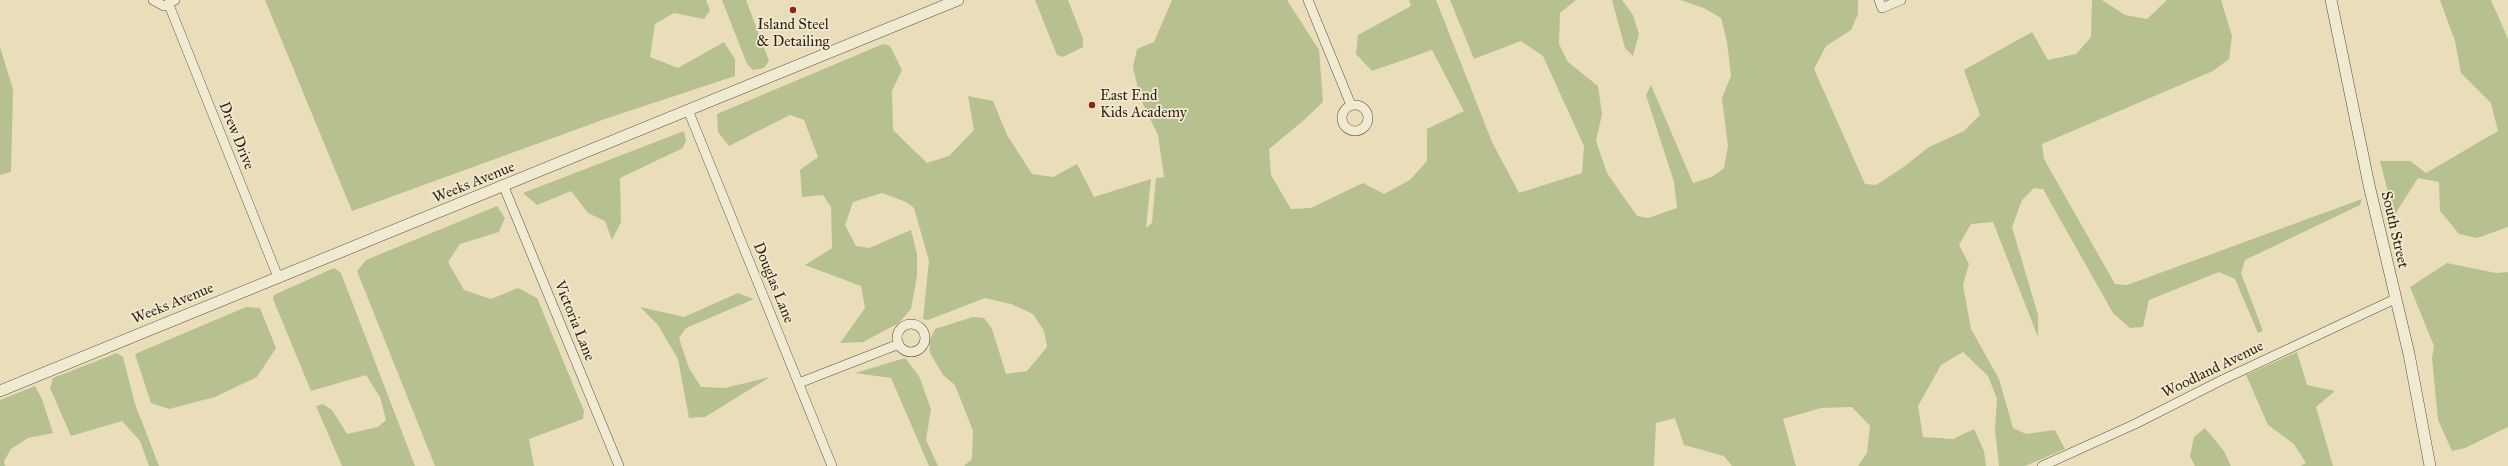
<!DOCTYPE html>
<html>
<head>
<meta charset="utf-8">
<style>
  body { margin:0 }
  canvas { display:block; background:#e9deb9 }
</style>
</head>
<body>
<canvas width="2508" height="466"></canvas>
<script>
const c = document.querySelector('canvas').getContext('2d');
c.lineJoin = 'round';
function fill(path, color) { c.fillStyle = color; c.fill(path, 'evenodd'); }
const toPath = rows => new Path2D(rows.map(r => 'M' + r).join(''));
function trace(path, color, width, dash) { c.strokeStyle = color; c.lineWidth = width; c.lineCap = dash ? 'butt' : 'round'; c.setLineDash(dash || []); c.stroke(path); }
function drawText(font, color, halo, rows, align = 'center') {
  c.font = font + ' "IM FELL Great Primer",serif'; c.lineWidth = 3.5; c.setLineDash([]); c.textBaseline = 'middle'; c.strokeStyle = halo; c.fillStyle = color; for (const [text, x, y, turn = 0] of rows) {
    c.save(); c.translate(x, y); c.rotate((+turn || 0) * Math.PI / 180); c.textAlign = isNaN(turn) ? turn : align; if (halo) c.strokeText(text, 0, 0); c.fillText(text, 0, 0); c.restore();
  }
}
fill(toPath([
  [265,0,706,0,710,10,704,19,674,13,655,24,650,57,678,68,724,42,735,59,735,76,605,119,352,211],
  [722,0,746,0,769,61,764,68,753,70,747,64],
  [1035,0,1068,0,1083,39,1083,47,1063,57,1057,55],
  [1172,0,1287,0,1319,50,1323,102,1303,121,1269,149,1271,175,1291,209,1311,208,1363,183,1384,194,1410,180,1427,161,1427,129,1464,111,1432,50,1372,71,1356,54,1358,35,1411,6,1409,0,1436,0,1492,142,1519,193,1582,173,1584,146,1543,56,1521,41,1474,59,1450,0,1576,0,1560,13,1559,44,1568,62,1598,86,1602,114,1596,141,1607,173,1637,216,1648,218,1677,208,1674,182,1646,95,1651,85,1693,183,1712,177,1724,168,1728,146,1722,98,1731,76,1727,42,1721,18,1704,8,1680,0,1858,0,1858,14,1851,30,1826,46,1814,69,1865,184,1876,185,1905,166,1929,147,1964,131,1980,115,1964,70,2032,32,2048,60,2076,54,2091,37,2092,0,2102,0,2125,15,2147,19,2167,0,2221,0,2232,36,2229,59,2213,71,2042,144,2044,159,2115,284,2127,285,2362,199,2360,205,2245,260,2241,273,2263,331,2258,333,2235,279,2219,272,2149,300,2143,327,2130,328,2113,313,2043,189,2034,188,2022,200,2012,227,2038,315,2038,337,1993,222,1971,224,1959,245,1969,264,1963,285,1971,329,1999,379,2013,428,2026,434,2055,430,2065,449,2025,466,1999,466,1995,430,1997,399,1988,376,1963,352,1941,365,1918,406,1923,437,1953,439,1974,429,1984,451,1986,466,1858,466,1867,453,1870,426,1852,407,1821,408,1783,419,1796,466,1732,466,1724,456,1684,445,1675,418,1656,423,1654,466,964,466,972,459,973,431,955,385,943,375,930,353,929,341,935,329,973,317,984,318,992,329,1006,374,1027,371,1047,347,1044,331,1033,314,1011,304,985,298,928,320,923,319,929,261,914,208,906,202,882,193,853,202,845,225,856,246,869,248,911,230,917,254,917,276,911,309,899,323,863,342,840,343,865,308,861,286,805,265,832,248,831,207,823,195,802,197,800,170,818,157,804,120,790,115,729,146,718,132,717,114,883,44,890,46,902,70,892,91,893,130,927,163,949,156,974,130,968,96,993,101,1007,135,1032,174,1053,177,1077,164,1094,197,1151,179,1146,228,1152,223,1156,178,1164,177,1158,135,1140,98,1133,67,1137,49,1154,42],
  [1612,0,1622,0,1633,15,1639,34,1633,56,1625,48],
  [2440,0,2491,0,2508,39,2508,227,2477,238,2459,234,2440,211,2439,182,2418,178,2394,216,2380,161,2410,161,2426,173,2498,131,2491,103,2461,73,2455,41],
  [0,47,13,89,11,172,0,175],
  [684,131,686,140,683,148,620,178,621,222,612,240,605,221,588,213,571,191,537,205,523,193],
  [497,206,505,218,499,232,460,244,448,262,464,290,491,299,518,288,537,298,584,411,583,419,529,439,534,466,435,466,357,271,366,260],
  [2447,263,2496,273,2508,272,2508,427,2465,448,2452,451,2438,420,2432,358,2434,346,2410,287],
  [334,268,341,273,415,466,342,466,316,406,323,404,332,410,347,434,378,427,386,420,380,397,366,375,311,391,273,299,274,295],
  [738,293,754,299,686,328,679,338,689,368,701,387,725,388,770,377,705,417,689,418,678,359,658,325,640,307,684,317],
  [246,307,260,308,276,348,257,377,215,397,169,409,151,403,135,354],
  [2297,352,2307,385,2335,391,2316,407,2333,466,2300,466,2306,463,2294,444,2268,425,2246,375],
  [117,353,123,357,135,404,159,466,149,466,140,441,122,421,71,436,50,388,53,378],
  [905,358,919,376,931,409,926,440,938,466,929,466,891,378,855,373],
  [35,386,42,399,53,433,28,438,11,449,4,461,5,466,0,466,0,400],
  [2205,428,2224,451,2231,466,2195,466,2190,456,2194,437]
]), '#b6c18f');
const minor = toPath([
  [153,0,164,6,175,0],
  [1308,0,1351,105],
  [1879,0,1882,8,1901,0],
  [169,5,278,277],
  '1342 118a13 13 0 1 1 26 0a13 13 0 1 1-26 0Z',
  [688,110,832,466],
  [504,187,619,466],
  '897 338a14 14 0 1 1 28 0a14 14 0 1 1-28 0Z',
  [799,383,899,344],
  [2042,466,2135,424,2222,380,2395,299]
]);
const tertiary = toPath([
  [2331,0,2369,185,2409,354,2430,466],
  [0,391,958,0]
]);
trace(minor, '#604f3a', 10);
trace(tertiary, '#604f3a', 12);
trace(minor, '#f1ead2', 9);
trace(tertiary, '#f1ead2', 11);
for (const [x, y, r, color] of [
  [793,10,4,"#8f2418"],
  [1092,105,4,"#8f2418"]
]) { const dot = new Path2D(); dot.arc(x, y, r, 0, 2 * Math.PI); c.fillStyle = color; c.fill(dot); trace(dot, '#f1ead2', 1.5); }
drawText('15px', '#331f10', '#f1ead2', [
  ["Island Steel",793,25],
  ["& Detailing",793,42],
  ["East End",1100,96,"left"],
  ["Kids Academy",1100,113,"left"]
]);
drawText('15px', '#331f10', '#f1ead2', [
  ["Drew Drive",236,136,68],
  ["Weeks Avenue",474,183,-22],
  ["South Street",2394,230,77],
  ["Douglas Lane",773,283,68],
  ["Weeks Avenue",173,304,-22],
  ["Victoria Lane",574,321,68],
  ["Woodland Avenue",2213,370,-26]
]);
</script>
</body>
</html>
